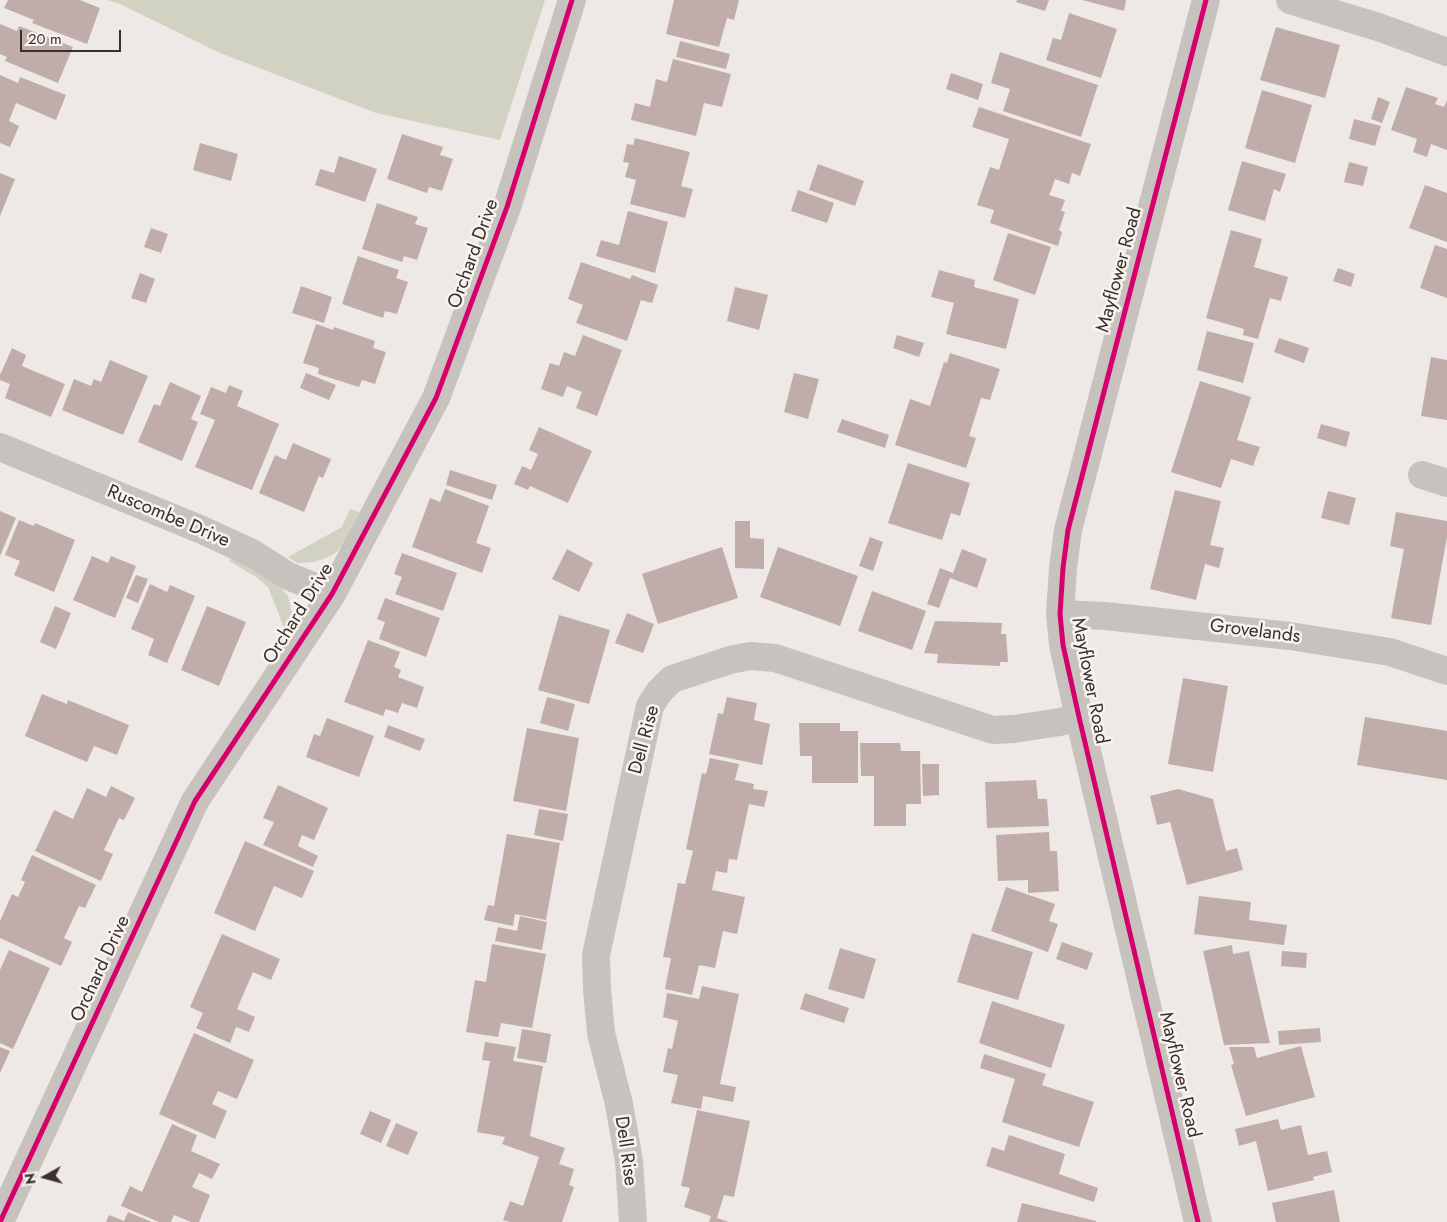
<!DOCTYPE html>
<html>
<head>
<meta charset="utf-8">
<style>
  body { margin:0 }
  #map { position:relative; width:1447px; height:1222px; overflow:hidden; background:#eee9e6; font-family:Jost,sans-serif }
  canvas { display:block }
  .north { position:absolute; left:20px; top:1152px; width:50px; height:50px; -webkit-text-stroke:4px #f9f3ef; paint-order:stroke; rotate:263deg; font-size:14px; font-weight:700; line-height:20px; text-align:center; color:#392f2d }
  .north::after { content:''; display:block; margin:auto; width:18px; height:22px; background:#392f2d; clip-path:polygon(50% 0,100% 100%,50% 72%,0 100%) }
  .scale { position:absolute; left:20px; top:30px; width:101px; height:22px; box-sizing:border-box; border:2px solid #392f2d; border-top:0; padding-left:6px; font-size:15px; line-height:18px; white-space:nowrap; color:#392f2d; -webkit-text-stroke:4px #f9f3ef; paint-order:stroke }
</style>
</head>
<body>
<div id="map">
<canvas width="1447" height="1222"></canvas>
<div class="north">N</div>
<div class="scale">20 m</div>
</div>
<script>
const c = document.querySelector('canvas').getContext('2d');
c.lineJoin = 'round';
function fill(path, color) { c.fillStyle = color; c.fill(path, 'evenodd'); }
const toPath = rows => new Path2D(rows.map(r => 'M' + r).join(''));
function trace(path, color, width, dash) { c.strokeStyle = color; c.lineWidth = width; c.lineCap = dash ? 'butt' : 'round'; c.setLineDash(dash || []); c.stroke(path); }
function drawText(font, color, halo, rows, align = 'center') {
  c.font = font + ' Jost,sans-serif'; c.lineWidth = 5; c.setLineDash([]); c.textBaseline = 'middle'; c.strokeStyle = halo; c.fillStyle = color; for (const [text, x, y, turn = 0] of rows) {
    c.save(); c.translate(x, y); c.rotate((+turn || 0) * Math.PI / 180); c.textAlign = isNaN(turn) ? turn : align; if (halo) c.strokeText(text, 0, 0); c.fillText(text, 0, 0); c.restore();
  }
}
fill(toPath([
  [107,0,545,0,500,140,376,113,220,53,120,4],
  [350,509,359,512,345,541,337,552,326,558,314,562,298,563,288,557,342,527],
  [234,557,280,587,288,596,294,621,291,636,273,669,268,666,284,636,285,630,268,587,256,577,229,561]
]), '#d1d2c2');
fill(toPath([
  [8,0,80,0,100,8,87,44,32,23,34,20,4,8],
  [674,0,739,0,734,20,727,18,719,47,666,34],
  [1017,0,1049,0,1045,11,1016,2],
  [1082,0,1126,0,1124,11],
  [1069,13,1117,29,1101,78,1046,60,1053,38,1061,40],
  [0,24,17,31,19,26,73,47,58,83,5,61,7,57,0,54],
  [1276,27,1340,45,1325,98,1260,80],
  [680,41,730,54,726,69,676,57],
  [1000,52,1098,85,1081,137,1003,111,1010,89,991,83],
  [673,59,731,74,722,107,704,103,696,136,631,120,635,103,650,107,656,79,667,82],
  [951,73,983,84,978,100,946,89],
  [0,75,18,83,20,77,66,95,56,120,16,103,9,121,19,126,10,147,0,143],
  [1406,87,1438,98,1435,104,1444,107,1447,100,1447,150,1431,144,1427,157,1413,152,1417,139,1391,130],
  [1262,90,1312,105,1295,163,1245,148],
  [1378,97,1390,102,1382,123,1371,119],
  [979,107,1091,144,1080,176,1072,173,1069,184,1055,179,1052,188,1049,195,1065,200,1061,211,1065,212,1059,230,1062,232,1058,246,990,223,994,210,977,205,990,167,999,170,1009,139,972,127],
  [1354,119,1381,126,1375,146,1349,139],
  [402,134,443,147,440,155,453,159,442,191,429,187,427,193,387,179],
  [635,138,690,152,681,186,693,189,685,218,630,204,636,180,625,177,629,163,623,162,627,144,633,145],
  [200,143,238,154,231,181,193,170],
  [339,156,377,169,365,202,315,185,320,169,334,173],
  [1242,161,1286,174,1280,192,1274,189,1265,221,1228,210],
  [1349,162,1368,167,1363,186,1344,182],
  [818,164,864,181,855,206,809,190],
  [0,173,15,179,0,216],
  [1425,185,1447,193,1447,242,1409,228],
  [798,190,834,203,827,223,791,211],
  [377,203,418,217,415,224,428,228,417,260,404,256,402,262,362,249],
  [628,211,668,222,655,273,596,256,601,240,619,245],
  [151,228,168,234,161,253,144,247],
  [1231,230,1262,239,1254,267,1288,277,1281,301,1270,298,1258,339,1243,335,1244,329,1206,318],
  [1008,233,1051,247,1035,295,993,280],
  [1435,245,1447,249,1447,298,1420,288],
  [358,256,399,270,396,278,408,282,397,314,385,311,383,318,342,304],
  [581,262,630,279,632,275,658,285,652,303,641,300,627,341,576,323,583,305,568,299],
  [1338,268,1355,274,1351,287,1333,281],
  [939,270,975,280,974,287,1019,299,1006,349,946,334,954,303,931,297],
  [140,273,155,279,146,303,131,298],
  [301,286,332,297,324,323,292,313],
  [735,287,768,295,759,330,727,321],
  [316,324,333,330,334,327,375,341,373,348,386,352,375,384,362,380,359,387,318,374,319,368,303,363],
  [1207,331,1254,343,1243,383,1197,370],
  [583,335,622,350,597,416,576,408,582,392,567,386,563,397,541,389,550,363,559,366,564,352,575,356],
  [897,335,924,343,919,357,893,348],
  [1279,338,1309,348,1304,363,1274,352],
  [12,348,26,355,22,366,65,384,51,417,5,398,10,384,0,380,0,375],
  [950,353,1000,369,990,400,981,398,969,436,976,438,966,468,895,445,910,399,930,406,944,362,947,363],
  [1431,357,1447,360,1447,420,1421,416],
  [110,360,148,376,123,435,62,410,74,379,91,386,94,379,101,382],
  [306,373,336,385,329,400,300,388],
  [794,373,819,379,808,419,784,412],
  [1200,381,1251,397,1237,440,1260,447,1253,466,1231,459,1221,488,1171,472],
  [170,382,201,396,191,419,198,422,182,461,138,442,154,404,160,406],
  [229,385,243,391,237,406,279,424,252,490,195,467,215,420,200,414,211,387,226,393],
  [842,419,889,435,885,448,837,432],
  [1321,424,1350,432,1346,447,1317,438],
  [539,427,592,451,568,503,530,486,528,490,514,484,522,466,531,470,538,454,529,450],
  [293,443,331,459,323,478,319,476,304,512,259,493,275,455,286,460],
  [908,463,970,483,960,516,951,513,942,540,888,523],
  [450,470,497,485,492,500,446,485],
  [445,489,489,506,476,543,491,548,482,573,412,547,430,498,440,502],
  [1175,490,1221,501,1210,545,1224,548,1219,568,1205,564,1196,600,1150,589],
  [1328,491,1356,498,1349,525,1321,518],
  [0,511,16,518,0,556],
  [1396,512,1447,521,1447,537,1431,625,1391,618,1404,549,1390,546],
  [19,520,34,526,35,523,75,540,54,592,14,575,20,561,5,555],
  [735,521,750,521,750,538,764,539,764,569,735,568],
  [870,537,883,542,873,571,859,566],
  [722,547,738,598,658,624,642,574],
  [778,547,858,576,840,626,760,597],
  [567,549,593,563,579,592,552,579],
  [962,549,987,559,977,588,950,578,939,608,927,604,940,568,953,573],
  [402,553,457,573,443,611,395,594,402,577,394,574],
  [92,556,108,563,111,556,136,566,115,618,73,600],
  [136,575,148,579,138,603,126,598],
  [150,584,167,592,170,585,195,596,167,663,148,655,154,639,131,629],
  [872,591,926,611,912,650,858,631],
  [385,598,440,618,426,657,379,639,385,622,377,619],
  [55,606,71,613,56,649,40,642],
  [207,606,246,622,219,686,181,670],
  [627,613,654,624,643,653,615,643],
  [559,615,610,630,589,704,538,690],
  [935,621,1002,623,1001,634,1006,634,1008,662,1000,662,1000,666,937,663,938,654,924,653],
  [368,640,400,652,394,667,401,670,398,677,424,687,417,708,402,703,398,713,386,709,383,716,344,702],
  [1183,678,1228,686,1213,772,1168,764],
  [42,694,67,704,68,700,129,725,117,755,94,746,87,762,25,736],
  [547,697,575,704,568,731,540,723],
  [727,697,757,703,754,720,770,724,762,765,709,754,718,713,723,714],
  [1365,717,1447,731,1447,780,1357,765],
  [327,718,374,736,359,777,306,757,314,734,320,736],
  [799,723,840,723,840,731,858,731,858,783,812,783,812,756,800,756],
  [388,725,425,739,420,751,384,737],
  [527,728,579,738,566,811,513,801],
  [860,743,900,743,901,751,920,751,921,804,906,804,906,826,874,826,874,776,861,776],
  [710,758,739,764,735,780,754,784,753,789,768,791,764,807,749,804,737,860,729,859,727,873,716,871,712,890,745,897,737,934,723,931,715,968,699,965,692,995,665,989,671,958,663,957,678,883,685,884,693,851,686,849,702,773,706,774],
  [922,764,939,764,939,795,923,796],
  [1036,780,1038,799,1047,799,1049,826,987,828,985,782],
  [278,785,328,808,314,840,302,835,298,846,318,856,313,867,263,845,274,822,263,818],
  [111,786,135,798,124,820,119,818,104,850,113,854,101,881,35,851,54,810,73,819,87,788,106,797],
  [1178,789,1213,799,1226,851,1237,848,1243,870,1187,885,1170,822,1157,825,1150,796],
  [539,809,568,814,563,841,534,835],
  [1049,832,1050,851,1057,851,1059,891,1028,893,1028,880,998,881,996,835],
  [507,834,560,843,546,920,515,914,513,926,484,920,488,905,494,906],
  [245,841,314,871,302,898,274,886,255,931,214,913],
  [32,855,96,885,85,908,79,906,64,938,72,942,61,966,0,938,0,921,12,894,18,897,25,882,21,880],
  [1006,887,1055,904,1049,921,1058,924,1048,952,991,931],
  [1199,896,1251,902,1249,920,1287,925,1284,945,1194,934],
  [520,916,547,922,542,950,495,941,498,927,517,931],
  [972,933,1033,952,1018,1000,957,982],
  [222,934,280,959,271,980,253,972,237,1009,255,1017,249,1032,236,1027,230,1043,196,1028,203,1013,190,1007],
  [1062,942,1093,953,1087,970,1056,959],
  [492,944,546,954,532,1028,501,1023,498,1037,466,1032,475,980,486,982],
  [1232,945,1233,954,1249,951,1270,1043,1224,1045,1203,951],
  [840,948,876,959,864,999,828,989],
  [9,950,50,968,13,1049,0,1043,0,970],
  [1282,951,1307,953,1306,968,1281,966],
  [702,986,739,994,720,1084,736,1087,733,1102,703,1096,701,1109,671,1103,678,1075,663,1072,668,1048,672,1049,678,1021,663,1017,667,993,699,999],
  [805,993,849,1008,844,1023,800,1009],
  [992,1001,1065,1025,1051,1068,979,1043],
  [1320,1028,1321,1042,1279,1045,1278,1031],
  [522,1029,551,1034,546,1063,517,1058],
  [194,1033,254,1060,237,1099,218,1091,212,1104,227,1111,215,1139,159,1114],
  [485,1042,516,1047,513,1061,543,1066,530,1136,565,1148,559,1164,574,1169,569,1185,574,1187,562,1222,510,1222,503,1220,510,1201,523,1206,539,1157,502,1144,505,1137,477,1132,490,1061,482,1060],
  [1301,1046,1315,1097,1246,1116,1231,1065,1234,1064,1229,1047,1254,1047,1257,1058],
  [0,1047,10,1051,0,1073],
  [984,1054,1046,1074,1042,1085,1094,1102,1079,1147,1002,1122,1015,1079,980,1068],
  [697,1110,750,1121,734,1197,724,1195,717,1218,729,1222,709,1222,711,1216,684,1207,690,1188,681,1186],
  [370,1111,391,1120,381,1143,360,1134],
  [1278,1119,1281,1130,1301,1125,1308,1155,1327,1151,1332,1172,1313,1177,1314,1180,1268,1191,1256,1141,1239,1146,1235,1129],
  [396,1123,418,1132,408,1155,386,1146],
  [172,1124,197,1135,191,1151,220,1164,212,1179,199,1173,192,1187,210,1195,199,1222,191,1222,174,1215,171,1222,159,1222,121,1206,130,1186,142,1192],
  [1009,1135,1065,1154,1059,1174,1098,1188,1094,1202,986,1166,992,1147,1004,1151],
  [1334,1190,1340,1222,1276,1222,1272,1203],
  [1022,1203,1096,1221,1096,1222,1017,1222],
  [128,1212,152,1222,106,1222,109,1215,124,1221]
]), '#c0adaa');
trace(toPath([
  [1290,0,1378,27,1447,52],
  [0,447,202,530,252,553,288,576,332,594],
  [1422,475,1447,483],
  [1060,614,1105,616,1290,636,1390,652,1447,671],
  [0,1222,195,801,332,594,436,398,507,207,572,0],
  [633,1222,629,1161,619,1104,601,1033,597,989,596,955,650,706,659,692,672,679,730,660,750,656,775,658,993,730,1014,729,1060,722,1079,717],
  [1198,1222,1079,717,1063,645,1060,614,1063,568,1068,530,1206,0]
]), '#c8c2bf', 28);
trace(toPath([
  [0,1222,195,801,332,594,436,398,507,207,572,0],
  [1198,1222,1079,717,1063,645,1060,614,1063,568,1068,530,1206,0]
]), '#d6006c', 5);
drawText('19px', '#392f2d', '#f9f3ef', [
  ["Orchard Drive",474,254,-70],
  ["Mayflower Road",1120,270,-75],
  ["Ruscombe Drive",168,517,23],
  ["Orchard Drive",299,614,-58],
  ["Grovelands",1255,632,7],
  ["Mayflower Road",1089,681,79],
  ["Dell Rise",645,740,-75],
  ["Orchard Drive",101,969,-65],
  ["Mayflower Road",1179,1075,77],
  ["Dell Rise",625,1151,82]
]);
</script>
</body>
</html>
